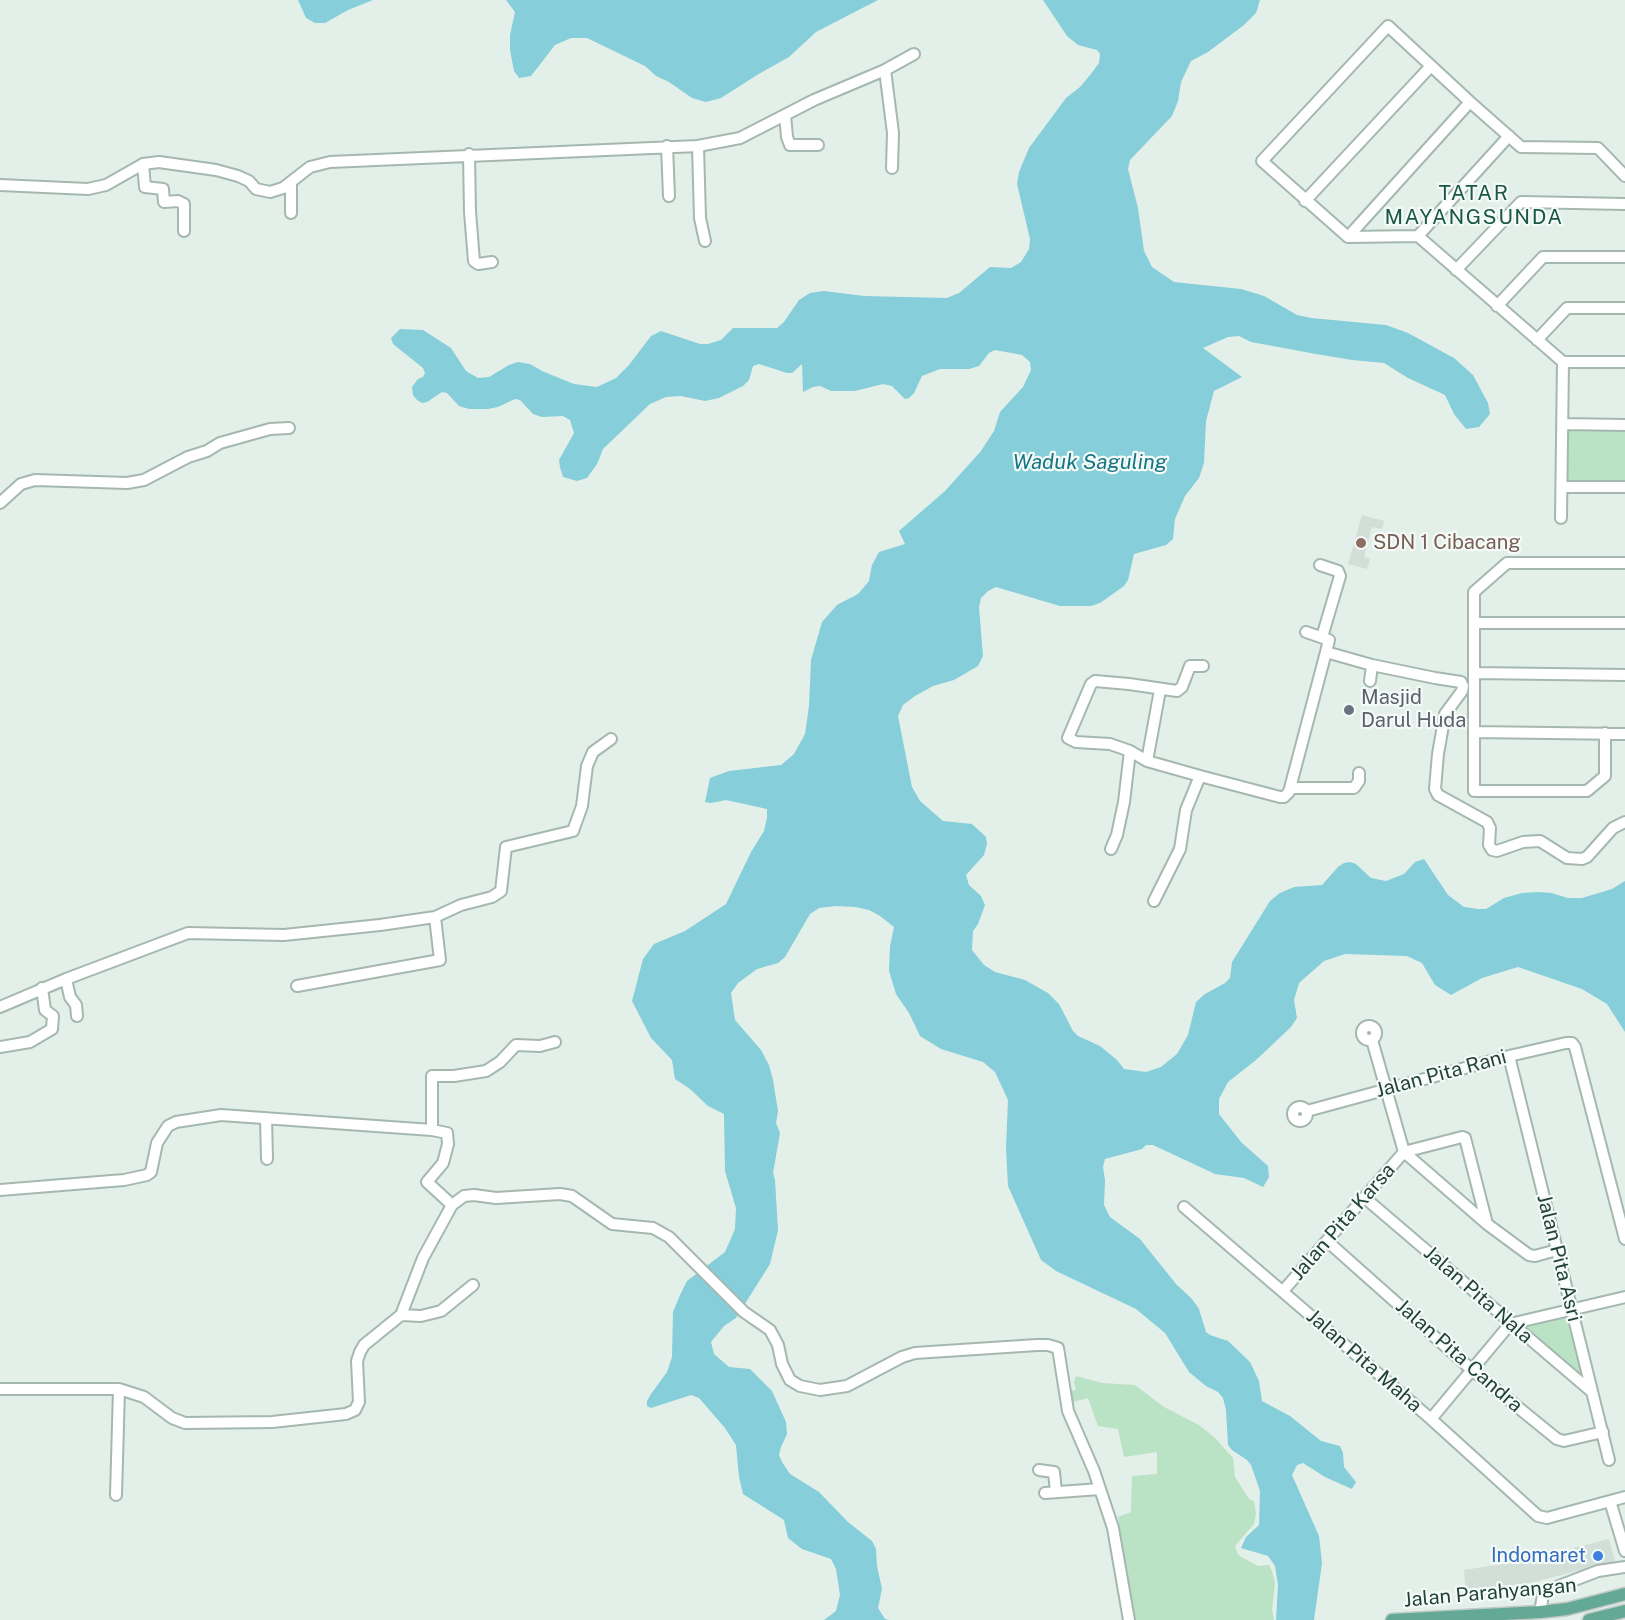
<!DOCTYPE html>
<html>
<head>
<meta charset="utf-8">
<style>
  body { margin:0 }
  canvas { display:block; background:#e3efe9 }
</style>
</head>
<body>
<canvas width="1625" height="1620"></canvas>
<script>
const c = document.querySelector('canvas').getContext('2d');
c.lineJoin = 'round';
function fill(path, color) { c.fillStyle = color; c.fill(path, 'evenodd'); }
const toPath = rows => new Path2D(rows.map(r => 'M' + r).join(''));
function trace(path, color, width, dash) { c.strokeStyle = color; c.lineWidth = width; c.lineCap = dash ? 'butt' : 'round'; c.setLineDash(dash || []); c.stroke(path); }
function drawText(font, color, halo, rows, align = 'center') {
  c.font = font + ' "Public Sans",sans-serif'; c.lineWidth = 4.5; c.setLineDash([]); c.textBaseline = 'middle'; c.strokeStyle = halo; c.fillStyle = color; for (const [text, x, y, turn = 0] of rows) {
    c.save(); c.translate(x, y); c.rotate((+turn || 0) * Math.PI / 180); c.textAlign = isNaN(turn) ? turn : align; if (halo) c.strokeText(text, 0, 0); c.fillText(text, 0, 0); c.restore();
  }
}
fill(toPath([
  [1362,515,1384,521,1382,529,1372,527,1364,557,1370,559,1367,569,1348,564],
  [1609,1539,1615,1561,1530,1583,1466,1592,1464,1570,1522,1561]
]), '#d1dfd8');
fill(toPath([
  [1625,428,1625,483,1565,483,1565,429],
  [1566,1316,1582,1375,1523,1327],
  [1076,1376,1102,1383,1135,1385,1164,1407,1199,1425,1215,1438,1233,1458,1235,1477,1249,1499,1254,1501,1256,1513,1254,1524,1235,1546,1238,1555,1258,1566,1269,1565,1272,1571,1275,1583,1272,1609,1274,1620,1132,1620,1118,1517,1131,1512,1132,1476,1157,1474,1157,1452,1124,1457,1118,1429,1098,1426,1088,1398,1072,1402,1069,1391,1076,1390,1074,1382]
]), '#bae2c4');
fill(toPath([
  [298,0,373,0,348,10,325,23,315,23,306,18],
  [506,0,878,0,816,32,789,57,757,75,721,98,706,102,692,98,669,82,656,76,645,66,587,38,571,38,555,45,531,76,519,78,514,71,510,50,510,35,515,12],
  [1043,0,1260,0,1256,13,1244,25,1208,52,1191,61,1181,82,1178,101,1172,116,1130,160,1128,169,1138,208,1144,251,1152,267,1174,282,1241,289,1264,296,1297,315,1311,318,1386,325,1408,333,1454,358,1473,375,1488,403,1490,414,1479,427,1466,429,1454,414,1445,395,1408,378,1384,363,1352,360,1316,354,1251,342,1239,336,1228,337,1203,348,1242,377,1214,391,1206,421,1204,463,1199,478,1185,496,1175,519,1173,539,1166,545,1134,554,1128,580,1124,586,1100,603,1091,606,1060,606,996,587,988,591,981,598,979,607,983,656,978,666,954,680,933,686,915,696,903,705,898,716,912,787,920,801,943,821,972,824,986,837,987,844,984,855,966,875,969,885,981,896,985,905,978,924,973,931,972,950,984,965,995,972,1025,980,1048,993,1059,1004,1073,1031,1078,1036,1100,1046,1117,1060,1124,1069,1146,1072,1161,1067,1177,1054,1188,1035,1196,1002,1205,994,1225,983,1230,978,1232,962,1270,901,1280,893,1294,887,1322,885,1338,867,1344,863,1350,862,1356,864,1371,878,1386,881,1404,874,1415,862,1424,859,1448,895,1464,907,1478,909,1486,909,1504,898,1522,893,1539,892,1551,893,1568,898,1582,898,1612,889,1625,881,1625,1032,1607,1004,1582,989,1518,967,1482,978,1451,995,1435,985,1422,963,1407,956,1345,954,1324,961,1299,983,1294,1000,1297,1018,1291,1027,1256,1060,1228,1082,1219,1099,1219,1114,1241,1142,1268,1166,1269,1177,1263,1187,1244,1178,1215,1174,1153,1145,1146,1145,1142,1149,1105,1159,1103,1167,1105,1180,1104,1205,1110,1217,1140,1239,1176,1284,1192,1299,1199,1309,1206,1332,1210,1335,1228,1341,1250,1362,1259,1381,1262,1401,1290,1416,1321,1441,1340,1446,1343,1453,1344,1467,1356,1482,1352,1489,1325,1477,1303,1463,1297,1465,1292,1475,1319,1536,1322,1563,1314,1620,1276,1620,1278,1585,1275,1566,1268,1556,1241,1548,1246,1537,1259,1525,1260,1491,1251,1465,1247,1460,1232,1450,1228,1445,1226,1410,1223,1398,1218,1392,1206,1386,1189,1372,1165,1333,1136,1309,1056,1271,1041,1260,1008,1186,1006,1148,1008,1100,995,1072,983,1062,941,1049,920,1036,909,1013,896,994,889,971,890,946,894,927,880,916,869,910,855,907,836,906,819,908,810,914,785,957,778,963,757,969,738,983,731,993,735,1020,761,1050,769,1065,773,1080,778,1111,776,1123,780,1133,773,1173,775,1180,778,1230,770,1264,736,1318,724,1326,711,1342,714,1354,729,1367,750,1369,772,1391,786,1422,787,1434,781,1447,779,1455,782,1462,790,1474,819,1492,848,1522,872,1541,876,1549,877,1566,882,1589,878,1608,885,1619,889,1620,824,1620,836,1611,840,1595,836,1569,831,1559,802,1549,788,1538,784,1520,743,1494,739,1477,736,1445,725,1428,699,1398,691,1395,651,1408,647,1406,647,1401,651,1394,667,1372,672,1357,673,1312,680,1295,687,1281,725,1252,735,1229,736,1208,725,1171,724,1114,708,1106,690,1089,675,1079,672,1060,651,1038,632,1001,643,959,654,944,685,931,726,904,751,852,764,831,767,818,767,809,726,800,711,803,705,802,710,778,729,771,781,765,794,754,805,734,809,706,811,660,822,622,837,605,858,594,869,581,872,565,879,552,905,544,899,531,945,491,981,451,994,431,1000,412,1023,387,1031,370,1030,362,1022,355,995,350,989,353,979,366,969,369,940,369,922,376,914,393,909,398,905,399,892,386,883,384,855,391,831,391,820,386,813,387,803,392,802,364,792,373,787,373,759,364,753,366,749,380,743,386,719,398,705,401,681,396,666,397,650,404,603,449,597,464,587,478,577,481,563,477,560,467,559,460,574,433,570,420,563,416,542,417,533,414,520,400,515,399,498,407,488,409,469,409,459,406,447,393,442,392,427,402,422,403,417,400,413,395,412,387,418,379,423,377,425,373,423,368,393,344,391,338,400,329,423,330,451,348,466,371,478,378,489,377,509,365,518,362,530,364,542,371,574,384,597,387,616,378,629,365,651,336,661,331,700,344,708,344,721,340,733,328,777,328,784,322,799,300,810,293,824,291,864,296,947,298,959,293,990,267,1011,268,1021,262,1029,249,1030,239,1017,184,1019,172,1029,148,1066,98,1080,87,1090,75,1099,63,1100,54,1097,50,1078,45,1067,36]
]), '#86ced9');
const minor = toPath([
  [885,70,893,133,892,168],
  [785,115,787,137,790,145,818,145],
  [667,146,669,196],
  [698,146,700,218,705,241],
  [469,154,470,212,474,261,478,264,492,262],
  [143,164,145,187,163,189,164,202,178,201,184,204,184,231],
  [291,183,291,213],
  [0,185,88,189,106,185,143,164,159,162,216,170,238,176,249,181,256,189,270,192,283,188,310,167,330,162,698,146,740,138,814,100,885,70,914,54],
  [1305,201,1431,66],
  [1418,236,1509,136],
  [1348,237,1470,102],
  [1456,270,1521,202,1625,204],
  [1497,306,1543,257,1625,257],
  [1537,340,1567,308,1625,308],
  [1563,362,1625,362],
  [1563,424,1625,425],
  [1562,487,1625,487],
  [0,503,21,484,35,480,127,483,144,480,188,457,207,451,220,443,270,429,289,428],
  [1561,518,1563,362,1418,236,1348,237,1262,161,1388,26,1470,102,1521,147,1598,148,1625,176],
  [1320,565,1338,571,1340,576,1322,637],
  [1475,623,1625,623],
  [1306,632,1329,640,1326,652],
  [1475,673,1625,675],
  [1370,681,1372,665],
  [1474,732,1625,734],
  [1605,733,1605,776,1587,791,1474,791,1474,592,1507,563,1625,563],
  [1130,751,1110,744,1076,742,1068,738,1091,684,1095,681,1129,684,1177,691,1182,687,1190,666,1203,666],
  [1147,761,1160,690],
  [1291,788,1354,788,1359,781,1359,773],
  [1111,849,1117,835,1124,802,1130,751,1147,761,1200,776],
  [1154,901,1180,849,1186,810,1200,776,1280,797,1284,797,1289,792,1326,652,1372,665,1435,678,1461,682,1463,686,1462,691,1445,714,1438,754,1435,789,1438,795,1487,822,1490,828,1489,845,1492,850,1497,851,1523,842,1540,841,1567,858,1582,859,1587,857,1613,828,1625,822],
  [435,917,461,905,492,897,501,891,506,847,573,831,582,806,587,766,593,752,611,739],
  [66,979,70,997,76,1005,77,1016],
  [0,1007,66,979,188,933,284,935,380,925,435,917,440,960,297,986],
  '1362 1033a7 7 0 1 1 14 0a7 7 0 1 1-14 0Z',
  [1372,1040,1404,1152],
  [0,1047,30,1042,52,1029,53,1016,45,1010,42,988],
  [1509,1056,1609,1460],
  '1293 1114a7 7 0 1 1 14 0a7 7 0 1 1-14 0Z',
  [1307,1111,1509,1056,1566,1043,1572,1043,1575,1047,1625,1239],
  [266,1118,267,1159],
  [432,1130,432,1076,454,1076,486,1071,500,1062,516,1045,540,1046,555,1042],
  [1404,1152,1487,1224,1529,1255,1535,1256,1557,1250],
  [1404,1152,1462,1137,1465,1138,1487,1224],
  [0,1190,124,1180,147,1175,151,1172,157,1143,168,1126,176,1122,221,1115,432,1130,447,1133,448,1144,443,1163,427,1182,452,1205],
  [1365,1198,1592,1392],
  [1184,1207,1431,1419,1538,1516,1547,1518,1625,1497],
  [1327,1241,1472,1370,1557,1439,1564,1441,1603,1432],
  [1283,1291,1404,1152],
  [401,1315,421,1316,441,1311,473,1285],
  [0,1389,119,1389,144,1397,172,1418,185,1423,272,1422,346,1414,355,1410,359,1402,357,1361,360,1352,364,1345,401,1315,423,1258,452,1205,464,1196,474,1195,496,1198,560,1194,572,1196,612,1224,653,1228,669,1237,744,1312,770,1330,778,1345,782,1364,790,1380,800,1386,820,1390,847,1386,902,1357,915,1353,1037,1345,1048,1345,1058,1348,1068,1411,1094,1471,1113,1528,1129,1620],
  [1431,1419,1510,1324,1625,1297],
  [1039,1470,1054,1472,1056,1492],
  [1045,1493,1100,1489],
  [116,1495,119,1389],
  [1610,1501,1625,1551],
  [1540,1612,1543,1595,1546,1591,1598,1571,1625,1567]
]);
const major = toPath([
  [1392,1620,1540,1612,1567,1609,1625,1594],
  [1589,1620,1625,1611]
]);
trace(minor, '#a5b8b0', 14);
trace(major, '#c1cac7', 15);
trace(minor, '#fff', 10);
trace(major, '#63a995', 12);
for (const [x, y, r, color] of [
  [1361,543,6,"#8d6e63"],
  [1349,710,6,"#6b7280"],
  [1598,1556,6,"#3f7fe0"]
]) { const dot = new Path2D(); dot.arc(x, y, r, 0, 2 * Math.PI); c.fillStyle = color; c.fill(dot); trace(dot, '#f4faf7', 2); }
drawText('20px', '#785e54', '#f4faf7', [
  ["SDN 1 Cibacang",1373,543]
], 'left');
drawText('20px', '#5b616d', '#f4faf7', [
  ["Masjid",1361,698],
  ["Darul Huda",1361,721]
], 'left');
drawText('20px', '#214238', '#f4faf7', [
  ["Jalan Pita Rani",1441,1074,-15],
  ["Jalan Pita Karsa",1343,1222,-49],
  ["Jalan Pita Asri",1559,1258,76],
  ["Jalan Pita Nala",1478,1295,41],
  ["Jalan Pita Candra",1459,1356,41],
  ["Jalan Pita Maha",1364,1361,41],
  ["Jalan Parahyangan",1490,1593,-5]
]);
drawText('20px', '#366cbe', '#f4faf7', [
  ["Indomaret",1586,1556]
], 'right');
c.letterSpacing = '1.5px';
drawText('21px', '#1a5747', '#f4faf7', [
  ["TATAR",1474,194],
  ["MAYANGSUNDA",1474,218]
]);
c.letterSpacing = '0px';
drawText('italic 21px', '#147585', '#f4faf7', [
  ["Waduk Saguling",1090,463]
]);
</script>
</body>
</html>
